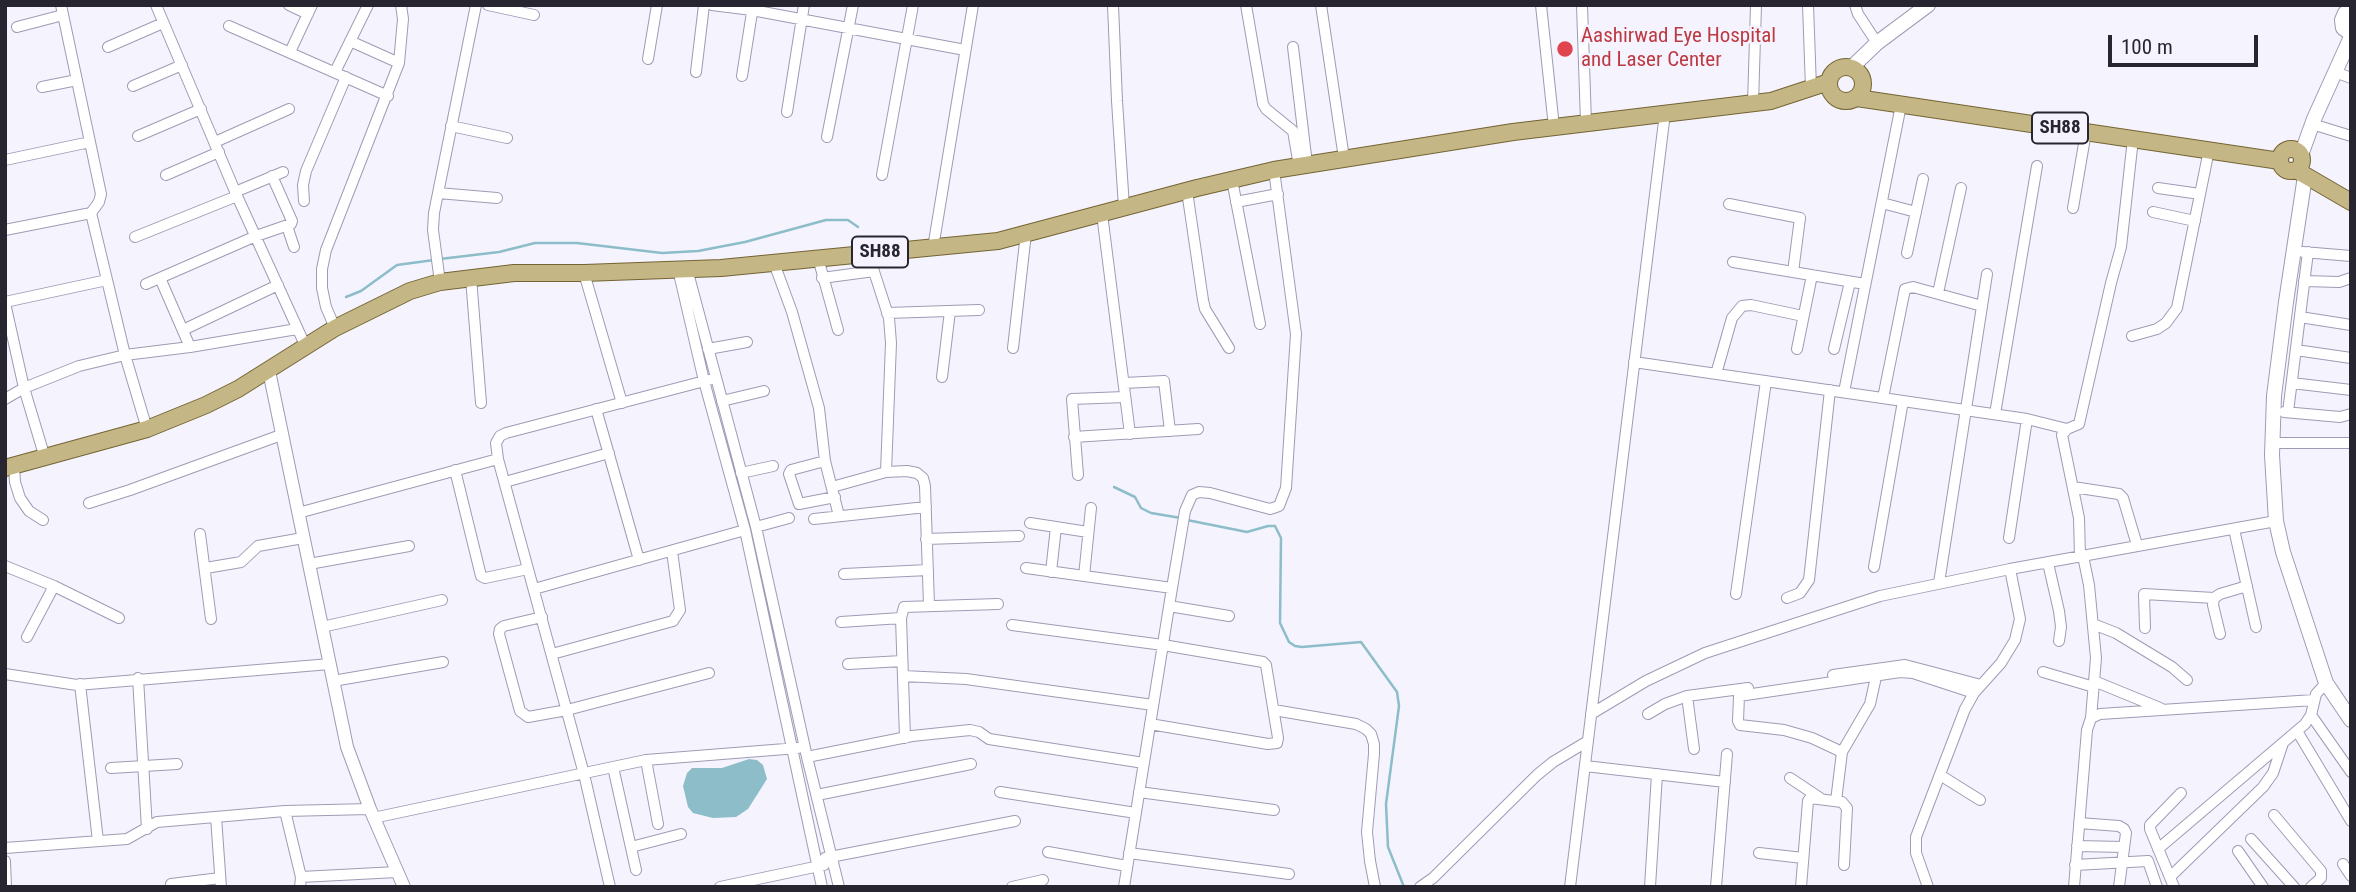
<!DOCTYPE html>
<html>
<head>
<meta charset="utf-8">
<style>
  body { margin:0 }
  #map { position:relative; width:2356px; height:892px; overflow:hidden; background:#f5f4fe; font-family:"Roboto Condensed",sans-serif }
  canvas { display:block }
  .frame { position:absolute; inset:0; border:7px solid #272630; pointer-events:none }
  .scale { position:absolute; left:2108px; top:35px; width:150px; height:32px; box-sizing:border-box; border:4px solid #272630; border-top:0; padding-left:9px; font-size:21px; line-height:24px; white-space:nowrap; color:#272630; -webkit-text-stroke:5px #f5f4fe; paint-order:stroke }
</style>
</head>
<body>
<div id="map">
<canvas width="2356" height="892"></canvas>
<div class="frame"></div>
<div class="scale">100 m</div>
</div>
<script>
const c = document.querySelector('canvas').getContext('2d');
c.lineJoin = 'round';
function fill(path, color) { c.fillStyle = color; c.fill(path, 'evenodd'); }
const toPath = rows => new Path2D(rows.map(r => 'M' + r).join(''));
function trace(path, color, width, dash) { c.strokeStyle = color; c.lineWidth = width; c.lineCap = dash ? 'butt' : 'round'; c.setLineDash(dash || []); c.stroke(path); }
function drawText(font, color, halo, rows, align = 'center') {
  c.font = font + ' "Roboto Condensed",sans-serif'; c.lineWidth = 5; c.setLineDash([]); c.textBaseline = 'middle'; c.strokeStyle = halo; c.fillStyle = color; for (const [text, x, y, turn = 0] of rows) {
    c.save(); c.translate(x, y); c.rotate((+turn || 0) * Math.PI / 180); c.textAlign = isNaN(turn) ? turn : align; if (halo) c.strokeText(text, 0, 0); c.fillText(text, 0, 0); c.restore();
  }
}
fill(toPath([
  [749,759,757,760,763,765,767,779,748,809,736,817,713,818,693,813,688,807,683,786,687,773,692,768,722,768]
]), '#8cbdc8');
trace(toPath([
  [440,259,499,252,535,243,577,243,662,253,698,251,745,242,826,220,848,220,858,227],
  [346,297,361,291,397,265,434,260],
  [1114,487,1135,497,1141,508,1151,513,1181,518],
  [1187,520,1247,532,1268,526,1275,526,1281,538,1280,623,1289,642,1295,646,1302,647,1361,642,1397,692,1399,706,1386,804,1388,847,1404,887]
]), '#8cbdc8', 2.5);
const minor = toPath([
  [156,5,237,196,305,345],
  [289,5,308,14],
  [488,5,534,15],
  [712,5,752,10,965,50],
  [1113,5,1117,101,1124,207],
  [1246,5,1263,104,1266,109,1293,131,1299,166],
  [1321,5,1344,158],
  [1541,5,1554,127],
  [1582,5,1586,123],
  [1808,5,1811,88],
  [1855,5,1858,14,1877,43],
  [229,26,388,96],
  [17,27,63,15],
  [350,41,399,63],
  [108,47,163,23],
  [1293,47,1307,164],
  [290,52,312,5],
  [648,59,657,5],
  [335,72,368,5],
  [696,72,704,5],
  [2335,72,2351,78],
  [742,76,753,6],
  [133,86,182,65],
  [42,87,77,80],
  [1753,104,1756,5],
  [787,112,804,5],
  [2312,124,2351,136],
  [451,126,507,138],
  [138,136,201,109],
  [827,137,853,5],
  [215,142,289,109],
  [5,160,90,142],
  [166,175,219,152],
  [882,175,913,5],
  [1232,180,1260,324],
  [2158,188,2200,194],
  [1187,191,1203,300,1205,309,1229,348],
  [235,192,283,172],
  [438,193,497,198],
  [304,201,303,185,306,171,346,77],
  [1236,202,1278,194],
  [1882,203,1916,212],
  [1729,204,1800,218,1793,272],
  [2073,208,2086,132],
  [2153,212,2195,221],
  [91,213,125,355,147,429],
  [1102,214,1130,434],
  [287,226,294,247],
  [5,230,91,213,99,202,101,194,61,5],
  [135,237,237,196],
  [933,248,973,5],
  [2303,252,2351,256],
  [868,253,889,318,891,343,886,472],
  [1907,253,1923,179],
  [818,258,838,330],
  [1733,262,1865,284],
  [774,263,792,312,819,408,825,461,839,516],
  [678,269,704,381,745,530,822,887],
  [687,269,756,527,807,757,839,887],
  [584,273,622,403],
  [160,278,190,347],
  [471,278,481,403],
  [822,278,874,271],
  [2304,281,2339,282,2351,278],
  [440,282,433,230,434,213,476,5],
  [146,284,256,236,291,224,292,221,272,176],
  [1938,293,1961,188],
  [5,302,107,280],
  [5,303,24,388,45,458],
  [887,313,979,310],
  [2300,317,2351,325],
  [335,328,326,307,322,288,322,269,326,250,399,63,403,19,401,5],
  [183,330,278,285],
  [2132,336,2157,329,2166,323,2177,308,2209,150],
  [1013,348,1026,233],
  [708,349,747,342],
  [1797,349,1812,275],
  [1834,349,1850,282],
  [2296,350,2351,358],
  [1634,362,2027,419,2067,429],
  [1716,374,1732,318,1742,306,1751,305,1803,316],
  [942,377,950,311],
  [1124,383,1164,381,1170,431],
  [2292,383,2351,390],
  [1844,392,1901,105],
  [1883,398,1905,289,1913,287,1982,306],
  [5,399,24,388,79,366,125,355,190,347,297,329],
  [722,401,764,391],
  [596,409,639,560],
  [2284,412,2340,417,2351,414],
  [2288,412,2308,252],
  [1995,414,2037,166],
  [1074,437,1198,429],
  [2273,443,2351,443],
  [825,461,791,470,789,474,799,504,835,497],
  [14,466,15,482,20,498,29,511,43,520],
  [455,470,481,576,485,578,528,569],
  [741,473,773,466],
  [1078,475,1072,399,1125,397],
  [505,482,609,453],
  [832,487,886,472,907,471,917,473,923,478,925,486,929,605],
  [2073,487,2119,494,2123,498,2137,545],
  [89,503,130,490,281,435],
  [298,513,498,459],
  [814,519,926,507],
  [1030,523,1088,532],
  [756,527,789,518],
  [2234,529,2256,627],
  [200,534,211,619],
  [2009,538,2027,419],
  [926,539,1019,536],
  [2083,556,2089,585,2096,658,2091,718],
  [2080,557,2079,518,2062,435,2067,429,2079,424,2111,283,2121,247,2133,139],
  [2048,563,2059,611,2061,627,2059,641],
  [309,564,409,546],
  [5,566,54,586,119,618],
  [1874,567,1903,401],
  [206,568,241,562,258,546,303,538],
  [1026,568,1172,588],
  [1051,572,1056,527],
  [844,574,928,570],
  [1084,576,1091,508],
  [1939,583,1987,274],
  [534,589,745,530],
  [1736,594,1766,381],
  [1787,598,1800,593,1809,580,1830,390],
  [1169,606,1229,616],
  [542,617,504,626,500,629,499,634,520,711,528,717,567,710,709,673],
  [841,622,901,618],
  [2093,624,2116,633,2172,667,2187,680],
  [1012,625,1163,645,1263,662,1266,665,1278,738,1277,743,1268,744,1150,724],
  [322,627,442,600],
  [2145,628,2144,594,2214,598],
  [2220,634,2213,605,2214,598,2220,594,2247,586],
  [27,637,54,586],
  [552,654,673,621,680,610,672,551],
  [848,664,902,661],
  [2043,672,2094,687],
  [5,674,77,685,330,664],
  [1833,675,1905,665,1981,685],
  [903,676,966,679,1153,705],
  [138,678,147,829],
  [333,681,443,662],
  [2094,681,2160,708],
  [80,684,98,841],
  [1687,696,1694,749],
  [1274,710,1356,724,1366,729,1371,734,1374,744,1374,754,1367,832,1370,861,1375,887],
  [1591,714,1646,681,1705,653,1880,596,2010,569,2276,521],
  [1648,714,1665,704,1687,696,1748,688],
  [2311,715,2351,772],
  [2297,731,2351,821],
  [905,738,901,618,904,607,998,604],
  [1842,752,1812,738,1784,730,1740,725,1738,721,1739,696,1900,672,1913,673,1974,693],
  [807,757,912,736,970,730,979,732,989,739,1144,763],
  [646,760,658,824],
  [1585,766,1725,782],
  [613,767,636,870],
  [111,768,177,764],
  [1940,775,1980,800],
  [1790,778,1820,798],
  [1000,792,1136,813],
  [1139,792,1274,810],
  [817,795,971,764],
  [1836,801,1842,752,1870,704,1876,677],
  [285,811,301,877,300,887],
  [2274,815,2321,871,2321,878,2311,887],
  [216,817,221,887],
  [373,818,646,760,798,748],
  [2079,823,2119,826,2124,829,2126,833,2119,887],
  [2251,839,2294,887],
  [2077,846,2124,847],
  [631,847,681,834],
  [5,848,127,839,157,822,285,811,370,809],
  [2158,849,2305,724,2311,715,2316,694,2326,683],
  [2238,851,2263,887],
  [1048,852,1127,866],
  [1129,853,1289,874],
  [1759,853,1803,858],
  [825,858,1015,821],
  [5,861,6,887],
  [2343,864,2351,876],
  [2075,865,2148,861,2157,887],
  [301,877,397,872],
  [2170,877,2263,787,2273,773,2283,743],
  [171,884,220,878],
  [610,887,584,774,498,459,496,443,500,436,506,433,716,378],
  [720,887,824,865],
  [1012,887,1043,880],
  [1124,887,1172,588,1185,511,1192,495,1199,492,1210,493,1270,509,1279,506,1286,488,1296,334,1274,170],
  [1420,887,1433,878,1537,775,1553,762,1588,741],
  [1570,887,1665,113],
  [1650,887,1657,774],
  [1716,887,1727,754],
  [1801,887,1808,801,1810,798,1842,802,1847,808,1844,865],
  [1928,887,1916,853,1916,837,1965,709,1974,693,2001,663,2015,640,2020,619,2010,569],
  [2074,887,2087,730,2091,718,2100,714,2314,700],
  [2174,887,2150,829,2150,825,2181,793]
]);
const tertiary = toPath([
  [269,371,347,747,370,809,404,887]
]);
const secondary = toPath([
  [2351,9,2345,13,2342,20,2343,28,2351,34],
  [1851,68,1877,43,1928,5],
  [2301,155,2314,119,2351,37],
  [2305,176,2286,302,2274,396,2272,455,2276,521,2283,552,2326,683,2351,720]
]);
const primary = toPath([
  '1829 84a17 17 0 1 1 34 0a17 17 0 1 1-34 0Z',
  [1857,98,2280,161],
  '2280 160a11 11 0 1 1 22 0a11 11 0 1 1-22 0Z',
  [2296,170,2351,202],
  [5,468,147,429,206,405,238,389,335,328,410,291,440,282,514,273,584,273,721,268,998,241,1197,188,1274,170,1513,132,1771,101,1829,82]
]);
trace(minor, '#9e9bb4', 12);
trace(tertiary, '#9e9bb4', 14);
trace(secondary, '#9e9bb4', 16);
trace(primary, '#746433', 18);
trace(minor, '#fff', 10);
trace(tertiary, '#fff', 12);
trace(secondary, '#fff', 14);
trace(primary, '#c5b686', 16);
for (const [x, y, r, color] of [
  [1565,49,9,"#e0444e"]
]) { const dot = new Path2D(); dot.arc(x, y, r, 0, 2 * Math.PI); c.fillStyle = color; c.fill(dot); trace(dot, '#f5f4fe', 2.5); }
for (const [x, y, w] of [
  [2060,128,56],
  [880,252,56]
]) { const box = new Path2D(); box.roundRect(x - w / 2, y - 15.5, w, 31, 5); c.fillStyle = '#f5f4fe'; c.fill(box); trace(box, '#272630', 2); }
drawText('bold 19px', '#272630', null, [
  ["SH88",2060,128],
  ["SH88",880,252]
]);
drawText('21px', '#be3a42', '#f5f4fe', [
  ["Aashirwad Eye Hospital",1581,37],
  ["and Laser Center",1581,61]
], 'left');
</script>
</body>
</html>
